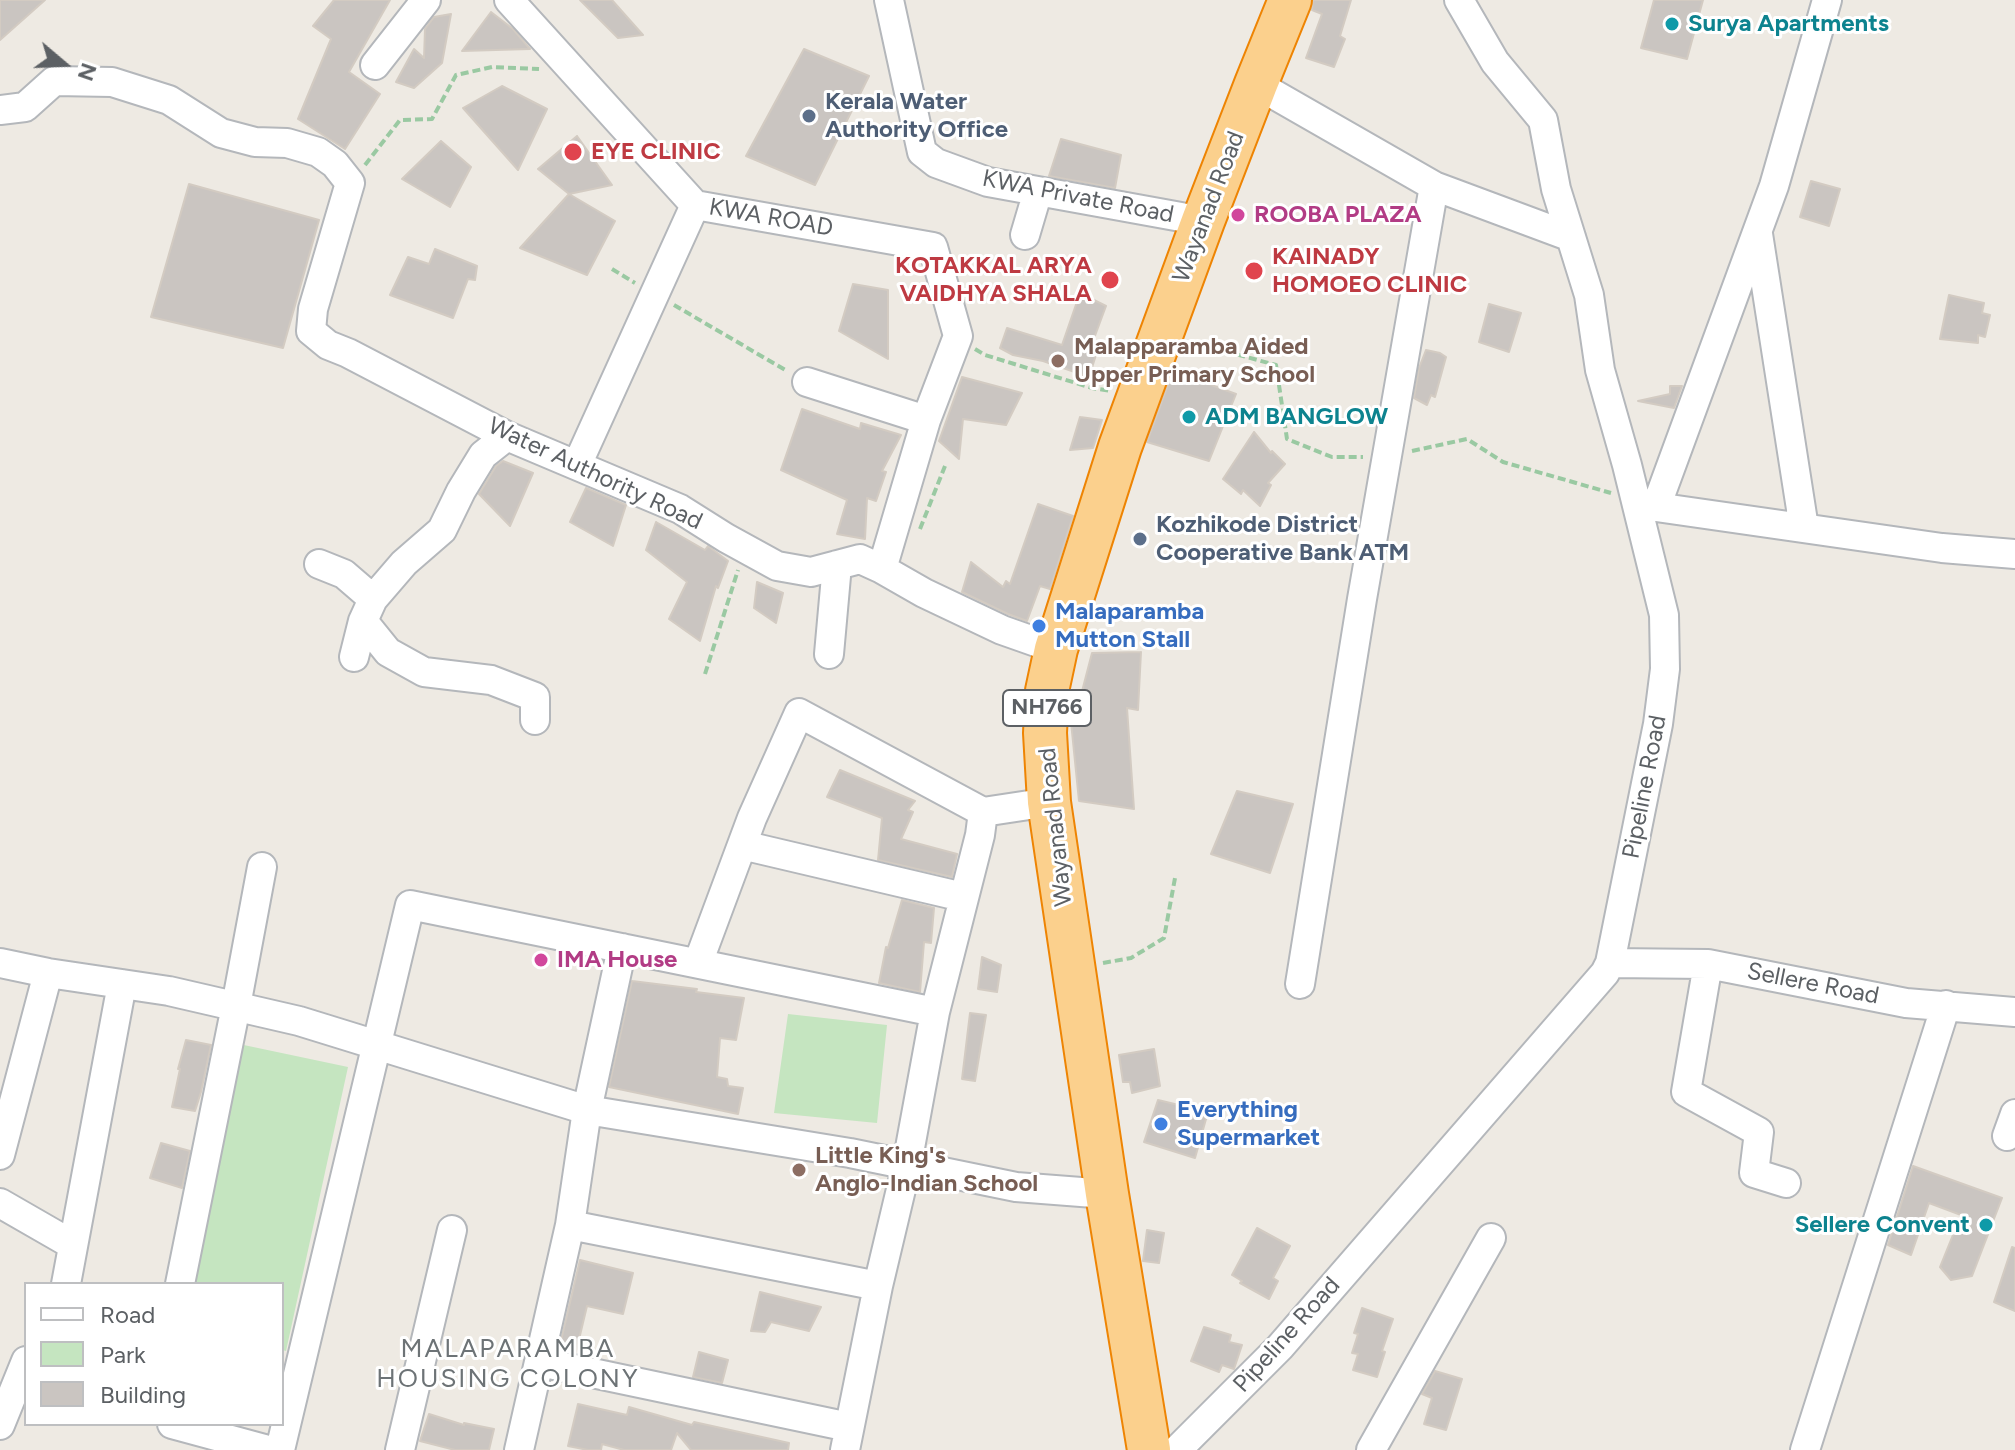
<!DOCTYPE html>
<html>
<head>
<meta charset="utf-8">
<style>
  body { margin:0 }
  #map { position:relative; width:2015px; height:1450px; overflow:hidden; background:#eeeae3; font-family:Figtree,sans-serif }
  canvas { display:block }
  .legend { position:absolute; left:24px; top:1282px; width:260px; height:144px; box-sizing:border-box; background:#fff; border:2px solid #bebfc1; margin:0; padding:10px 14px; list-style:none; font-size:24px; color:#5c6064 }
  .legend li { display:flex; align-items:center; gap:16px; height:40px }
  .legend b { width:40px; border:2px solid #bebfc1 }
  .north { position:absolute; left:24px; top:24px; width:80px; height:80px; -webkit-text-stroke:6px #fff; paint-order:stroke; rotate:109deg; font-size:22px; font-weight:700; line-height:32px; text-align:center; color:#5c6064 }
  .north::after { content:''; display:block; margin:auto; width:28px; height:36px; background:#5c6064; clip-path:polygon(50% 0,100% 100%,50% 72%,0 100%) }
</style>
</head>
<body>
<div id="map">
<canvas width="2015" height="1450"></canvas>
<ul class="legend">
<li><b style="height:10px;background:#fff"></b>Road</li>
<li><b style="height:22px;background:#c5e5c0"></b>Park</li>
<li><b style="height:22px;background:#cac5c1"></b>Building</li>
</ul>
<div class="north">N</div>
</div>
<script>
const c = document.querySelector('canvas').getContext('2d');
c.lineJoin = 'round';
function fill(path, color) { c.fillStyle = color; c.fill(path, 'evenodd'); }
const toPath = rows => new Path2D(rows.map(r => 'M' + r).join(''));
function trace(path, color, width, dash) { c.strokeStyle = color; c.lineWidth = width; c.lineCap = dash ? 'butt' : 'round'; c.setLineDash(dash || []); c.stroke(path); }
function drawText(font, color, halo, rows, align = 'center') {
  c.font = font + ' Figtree,sans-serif'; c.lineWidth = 6; c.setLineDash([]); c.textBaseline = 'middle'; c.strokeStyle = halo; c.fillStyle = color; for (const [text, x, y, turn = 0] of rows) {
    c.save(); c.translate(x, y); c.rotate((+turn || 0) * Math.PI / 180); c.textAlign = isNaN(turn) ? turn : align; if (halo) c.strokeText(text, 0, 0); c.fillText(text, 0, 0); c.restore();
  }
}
fill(toPath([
  [788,1014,887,1025,877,1123,774,1113],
  [239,1044,348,1067,286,1351,282,1350,282,1284,187,1284]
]), '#c5e5c0');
const building = toPath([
  [0,0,45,0,0,40,0,0],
  [334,0,390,0,349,72,380,94,345,149,298,119,331,39,313,26,334,0],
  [580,0,612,0,643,35,618,38,580,0],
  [1313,0,1351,0,1340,36,1345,39,1334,67,1306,58,1322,14,1312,10,1313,0],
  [1654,0,1703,0,1687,59,1641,48,1654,0],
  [491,12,513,29,530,49,462,51,491,12],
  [451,14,442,63,414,88,396,82,414,49,424,58,425,29,434,17,451,14],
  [804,49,869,76,815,185,746,156,804,49],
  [502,86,547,109,518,170,463,108,502,86],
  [577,136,612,185,569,194,538,169,577,136],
  [1061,139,1121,155,1115,188,1049,176,1061,139],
  [441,141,471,167,450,207,402,179,441,141],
  [1811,181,1840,189,1829,226,1800,217,1811,181],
  [189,184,319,220,283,348,151,317,189,184],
  [569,194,615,221,587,275,520,248,569,194],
  [435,249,477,266,475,280,468,279,453,318,390,295,408,257,429,264,435,249],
  [853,284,888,290,888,359,839,331,853,284],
  [1080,293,1106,306,1089,352,1096,355,1089,377,1043,361,1013,355,1000,348,1007,328,1062,345,1080,293],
  [1949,295,1984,303,1982,313,1990,315,1985,337,1978,335,1978,343,1940,339,1949,295],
  [1489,304,1521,313,1509,352,1479,342,1489,304],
  [1426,350,1440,353,1446,357,1435,397,1431,395,1427,405,1414,398,1419,368,1426,350],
  [1173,371,1236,394,1209,461,1147,442,1173,371],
  [962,377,1022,393,1006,425,963,419,959,459,939,441,962,377],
  [1670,386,1682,386,1674,408,1638,401,1670,394,1670,386],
  [802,409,860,429,861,423,901,435,882,471,886,472,876,501,867,498,865,539,837,534,847,500,781,470,802,409],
  [1080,417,1102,420,1093,448,1070,450,1080,417],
  [1254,432,1271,453,1272,451,1285,464,1268,483,1271,485,1260,506,1243,490,1241,494,1223,479,1254,432],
  [503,461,533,473,510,526,479,494,496,466,503,461],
  [586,488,626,505,613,546,570,522,586,488],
  [1038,504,1073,516,1050,589,1040,586,1027,621,1008,614,962,592,971,562,1003,587,1006,581,1010,584,1038,504],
  [656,522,705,550,708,546,728,561,718,588,716,586,700,641,669,619,687,582,646,550,656,522],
  [757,582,783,593,776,623,754,608,757,582],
  [1141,652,1138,710,1127,708,1134,809,1079,801,1071,722,1074,722,1092,653,1141,652],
  [840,770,915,801,908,810,913,812,901,839,957,854,952,877,878,860,882,818,827,797,840,770],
  [1237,791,1293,804,1270,873,1211,854,1237,791],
  [902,900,934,908,931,943,924,942,920,992,879,983,886,947,888,948,902,900],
  [982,957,1001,965,997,992,978,989,982,957],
  [632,981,697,989,696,992,744,998,736,1040,720,1038,717,1077,727,1079,728,1086,743,1088,738,1114,609,1087,632,981],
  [970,1013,986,1015,975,1081,962,1079,970,1013],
  [186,1040,211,1045,201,1092,195,1111,172,1107,180,1069,178,1069,186,1040],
  [1154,1049,1160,1086,1132,1093,1130,1082,1123,1082,1119,1055,1154,1049],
  [1158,1100,1208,1112,1195,1158,1144,1142,1158,1100],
  [161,1143,190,1151,182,1188,150,1178,161,1143],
  [1913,1166,2002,1198,1972,1276,1951,1280,1940,1267,1961,1215,1929,1203,1911,1255,1888,1245,1913,1166],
  [1257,1228,1290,1246,1273,1278,1278,1281,1269,1299,1240,1283,1242,1281,1232,1275,1257,1228],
  [1147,1230,1164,1233,1159,1263,1143,1261,1147,1230],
  [2012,1247,2015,1248,2015,1311,1994,1302,2012,1247],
  [580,1260,633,1273,623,1314,587,1306,576,1352,559,1349,580,1260],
  [760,1292,821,1307,809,1331,771,1322,765,1332,751,1331,760,1292],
  [1362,1308,1393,1319,1382,1351,1385,1352,1377,1377,1353,1370,1358,1354,1352,1353,1358,1334,1354,1333,1362,1308],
  [1204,1327,1231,1335,1229,1342,1242,1345,1234,1369,1222,1365,1219,1372,1191,1361,1204,1327],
  [699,1352,728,1360,722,1383,693,1377,699,1352],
  [1435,1371,1462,1379,1446,1430,1424,1424,1432,1398,1422,1394,1435,1371],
  [578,1404,627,1415,629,1407,692,1425,694,1422,789,1443,788,1450,691,1450,677,1433,671,1450,624,1450,602,1444,601,1450,588,1450,568,1446,578,1404],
  [429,1414,464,1425,464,1423,494,1429,489,1450,455,1450,420,1441,429,1414]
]);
fill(building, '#cac5c1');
trace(building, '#d3cbc2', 2);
const minor = toPath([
  [509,0,695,205,933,247,958,336,926,420,882,569],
  [889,0,922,152,936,163,988,182,1203,221],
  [375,65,426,0],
  [1256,84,1434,186,1571,237],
  [0,110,25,107,54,81,112,82,169,100,221,133,255,142,287,143,318,152,335,164,350,183,313,309,311,331,328,345,348,353,507,436,680,509,726,538,777,566,811,572,860,559,882,569,924,593,1002,630,1056,649],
  [1758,234,1804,528],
  [1025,235,1038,191],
  [807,382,926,420],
  [577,465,695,205],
  [1640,502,1656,507,1942,548,2015,554],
  [1656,507,1774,186,1827,0],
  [319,564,344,574,373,599],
  [363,621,388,652,424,672,491,680,535,697,535,720],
  [829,654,837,565],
  [354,657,363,621,373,599,404,563,442,530,461,491,483,455,507,436],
  [742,845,963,897],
  [0,963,48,973,169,991,299,1021,587,1110,850,1153,1016,1187,1107,1194],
  [698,963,752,818,799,713,983,812],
  [1610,963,1708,964,1906,1003,2015,1012],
  [1708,964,1686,1092,1759,1132,1754,1173,1786,1183],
  [1300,984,1362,599,1434,186],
  [2007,1136,2015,1114],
  [0,1155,48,973],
  [0,1203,73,1245],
  [570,1225,878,1286],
  [66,1284,122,984],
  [180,1284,236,1006,262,867],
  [540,1362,849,1427],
  [172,1424,268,1450],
  [0,1425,26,1361],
  [280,1450,410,905,935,1012],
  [400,1450,452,1230],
  [519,1450,570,1225,587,1110,622,948],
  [845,1450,878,1286,907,1164,935,1012,980,835,983,812,1049,802],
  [1177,1450,1280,1347,1605,973,1610,963,1658,724,1665,669,1664,615,1627,465,1600,370,1589,295,1556,189,1543,120,1495,62,1459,0],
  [1371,1450,1491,1238],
  [1805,1450,1946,1005]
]);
const highway = toPath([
  [1149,1450,1107,1194,1049,802,1045,733,1047,691,1056,649,1120,447,1203,221,1256,84,1290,0]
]);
trace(minor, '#b4b7bb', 32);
trace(highway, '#ee8403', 46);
trace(toPath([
  [365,165,400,120,432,119,456,75,492,67,539,69],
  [612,269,635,283],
  [674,305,787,371],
  [1191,342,1276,365,1287,439,1332,457,1363,457],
  [975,349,985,355,1092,388,1111,391],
  [1412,451,1467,439,1503,462,1611,493],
  [920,529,945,466],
  [705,674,738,570],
  [1103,963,1131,958,1164,938,1175,878]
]), '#9ac9a2', 4, [8, 4]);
trace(minor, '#fff', 28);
trace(highway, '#fbd08d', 42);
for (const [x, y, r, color] of [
  [1672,24,8,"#0f9aa8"],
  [809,116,8,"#5c6f8a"],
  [573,152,10,"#e0444e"],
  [1238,215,8,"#d1479c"],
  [1254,271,10,"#e0444e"],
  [1110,280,10,"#e0444e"],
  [1058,361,8,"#8d6e63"],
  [1189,417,8,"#0f9aa8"],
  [1140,539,8,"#5c6f8a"],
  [1039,626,8,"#3f7fe0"],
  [541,960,8,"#d1479c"],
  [1161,1124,8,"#3f7fe0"],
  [799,1170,8,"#8d6e63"],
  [1986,1225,8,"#0f9aa8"]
]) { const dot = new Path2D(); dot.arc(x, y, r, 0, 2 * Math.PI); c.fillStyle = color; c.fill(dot); trace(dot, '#fff', 3); }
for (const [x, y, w] of [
  [1047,708,88]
]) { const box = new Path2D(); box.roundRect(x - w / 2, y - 18, w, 36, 6); c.fillStyle = '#fff'; c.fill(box); trace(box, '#5c6064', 2); }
drawText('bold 22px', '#5c6064', null, [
  ["NH766",1047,708]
]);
drawText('bold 24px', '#0d838f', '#fff', [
  ["Surya Apartments",1688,24],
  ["ADM BANGLOW",1205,417],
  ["Sellere Convent",1970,1225,"right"]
], 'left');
drawText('bold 24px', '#4e5e75', '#fff', [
  ["Kerala Water",825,102],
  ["Authority Office",825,130],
  ["Kozhikode District",1156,525],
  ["Cooperative Bank ATM",1156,553]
], 'left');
drawText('bold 24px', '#be3a42', '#fff', [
  ["EYE CLINIC",591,152],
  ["KAINADY",1272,257],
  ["HOMOEO CLINIC",1272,285],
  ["KOTAKKAL ARYA",1092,266,"right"],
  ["VAIDHYA SHALA",1092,294,"right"]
], 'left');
drawText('24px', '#5c6064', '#fff', [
  ["KWA Private Road",1078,197,11],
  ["Wayanad Road",1209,207,-69],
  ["KWA ROAD",771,218,10],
  ["Water Authority Road",595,474,25],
  ["Pipeline Road",1645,787,-79],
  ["Wayanad Road",1056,827,-96],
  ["Sellere Road",1813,984,11],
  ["Pipeline Road",1287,1335,-48]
]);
drawText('bold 24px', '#b23c85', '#fff', [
  ["ROOBA PLAZA",1254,215],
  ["IMA House",557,960]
], 'left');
drawText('bold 24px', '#785e54', '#fff', [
  ["Malapparamba Aided",1074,347],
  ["Upper Primary School",1074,375],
  ["Little King's",815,1156],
  ["Anglo-Indian School",815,1184]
], 'left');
drawText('bold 24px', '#366cbe', '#fff', [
  ["Malaparamba",1055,612],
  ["Mutton Stall",1055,640],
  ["Everything",1177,1110],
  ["Supermarket",1177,1138]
], 'left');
c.letterSpacing = '2px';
drawText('26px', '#6d7376', '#fff', [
  ["MALAPARAMBA",508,1349],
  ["HOUSING COLONY",508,1379]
]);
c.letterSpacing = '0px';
</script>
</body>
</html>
